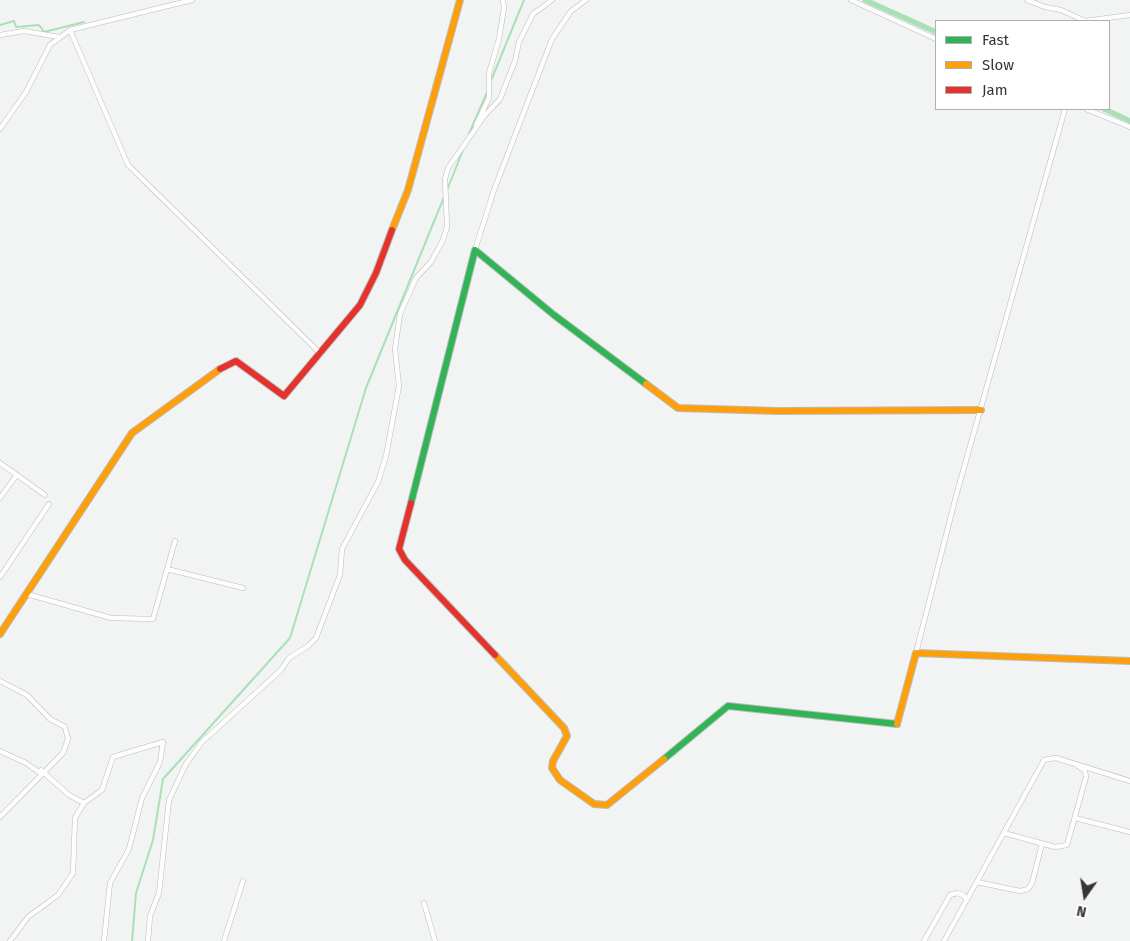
<!DOCTYPE html>
<html>
<head>
<meta charset="utf-8">
<style>
  body { margin:0 }
  #map { position:relative; width:1130px; height:941px; overflow:hidden; background:#f2f4f3; font-family:"Fira Sans",sans-serif }
  canvas { display:block }
  .legend { position:absolute; left:935px; top:20px; width:175px; height:90px; box-sizing:border-box; background:#fff; border:1px solid #aeafae; margin:0; padding:6px 9px; list-style:none; font-size:15px; color:#353635 }
  .legend li { display:flex; align-items:center; gap:10px; height:25px }
  .legend b { width:25px; border:1px solid #aeafae }
  .north { position:absolute; left:1060px; top:871px; width:50px; height:50px; -webkit-text-stroke:4px #fff; paint-order:stroke; rotate:193deg; font-size:14px; font-weight:700; line-height:20px; text-align:center; color:#353635 }
  .north::after { content:''; display:block; margin:auto; width:18px; height:22px; background:#353635; clip-path:polygon(50% 0,100% 100%,50% 72%,0 100%) }
</style>
</head>
<body>
<div id="map">
<canvas width="1130" height="941"></canvas>
<ul class="legend">
<li><b style="height:6px;background:#30b455"></b>Fast</li>
<li><b style="height:6px;background:#ff9f0a"></b>Slow</li>
<li><b style="height:6px;background:#e5322d"></b>Jam</li>
</ul>
<div class="north">N</div>
</div>
<script>
const c = document.querySelector('canvas').getContext('2d');
c.lineJoin = 'round';
const toPath = rows => new Path2D(rows.map(r => 'M' + r).join(''));
function trace(path, color, width, dash) { c.strokeStyle = color; c.lineWidth = width; c.lineCap = dash ? 'butt' : 'round'; c.setLineDash(dash || []); c.stroke(path); }
trace(toPath([
  [0,25,14,21,16,27,39,25,44,32,84,22],
  [490,83,524,0],
  [469,134,488,90],
  [447,190,463,150],
  [132,941,136,893,153,840,163,779,290,638,366,388,444,197]
]), '#a9e0b7', 2);
trace(toPath([
  [865,0,936,32],
  [1104,109,1130,121]
]), '#a9e0b7', 5.5);
const street = toPath([
  [851,0,936,39],
  [1027,0,1045,7,1061,10,1085,21,1130,15],
  [70,30,128,165,321,354],
  [0,35,24,31,59,37],
  [1086,109,1130,127],
  [476,125,489,98,489,73,499,39,504,8,503,0],
  [0,129,26,92,50,45,70,30,192,0],
  [475,250,494,190,552,39,571,11,586,0],
  [0,463,45,495],
  [0,498,16,476],
  [167,569,243,588],
  [0,577,49,504],
  [27,594,111,618,153,619,175,541],
  [916,653,956,496,1065,109],
  [0,681,27,695,50,719,65,727,68,739,63,753,0,817],
  [0,751,26,763,40,773,41,770,69,795,84,803],
  [1075,818,1130,832],
  [1004,833,1055,847,1067,845,1086,777,1085,771,1078,766],
  [977,882,1020,891,1028,889,1032,883,1042,844],
  [424,903,435,941],
  [10,941,28,917,58,895,73,873,75,818,84,803,102,790,113,757,163,742,160,762,142,798,129,849,110,883,104,941],
  [148,941,150,916,159,893,169,800,186,764,202,742,281,670,289,658,308,646,316,638,340,575,342,549,378,482,386,456,399,386,395,349,400,314,416,278,431,262,443,240,447,227,445,179,448,168,485,115,500,99,515,61,519,42,533,14,552,0],
  [224,941,243,881],
  [924,941,950,895,957,893,963,895,967,900],
  [944,941,1044,760,1056,758,1130,781]
]);
const fast = toPath([
  [411,503,475,250,554,315,646,384],
  [664,759,728,706,897,724]
]);
const slow = toPath([
  [392,230,408,190,460,0],
  [646,384,678,408,778,411,981,410],
  [0,634,132,433,220,369],
  [495,655,564,728,567,736,553,761,552,768,560,780,594,804,607,805,664,759],
  [897,724,916,653,1130,661]
]);
const jam = toPath([
  [220,369,236,361,284,396,360,305,376,273,392,230],
  [411,503,399,549,405,560,495,655]
]);
trace(street, '#babcbb', 5.5);
trace(fast, '#babcbb', 8);
trace(slow, '#babcbb', 8);
trace(jam, '#babcbb', 8);
trace(street, '#fdfdfd', 4.5);
trace(fast, '#30b455', 6);
trace(slow, '#ff9f0a', 6);
trace(jam, '#e5322d', 6);
</script>
</body>
</html>
